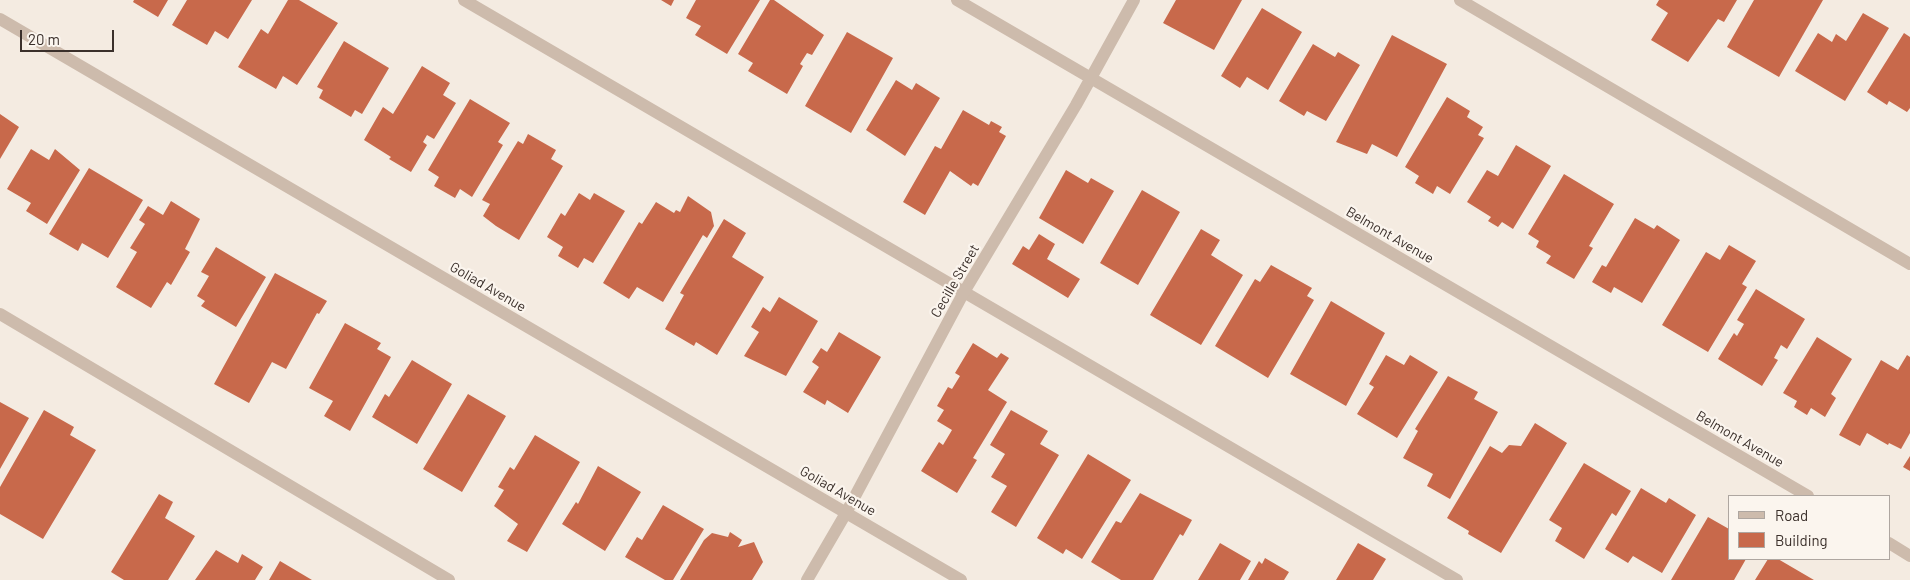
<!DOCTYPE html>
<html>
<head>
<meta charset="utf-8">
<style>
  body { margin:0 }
  #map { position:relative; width:1910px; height:580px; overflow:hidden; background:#f4ebe1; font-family:Barlow,sans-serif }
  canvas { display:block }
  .legend { position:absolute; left:1728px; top:495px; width:162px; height:65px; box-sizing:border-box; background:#fbf5ee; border:1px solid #aea6a0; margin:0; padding:6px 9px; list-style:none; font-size:15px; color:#3b302b }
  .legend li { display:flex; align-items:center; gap:10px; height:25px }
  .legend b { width:25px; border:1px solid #aea6a0 }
  .scale { position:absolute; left:20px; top:30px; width:94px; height:22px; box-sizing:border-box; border:2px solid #3b302b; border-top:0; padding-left:6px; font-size:15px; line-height:18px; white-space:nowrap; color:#3b302b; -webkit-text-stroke:4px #fbf5ee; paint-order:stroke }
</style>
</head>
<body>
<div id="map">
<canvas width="1910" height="580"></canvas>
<ul class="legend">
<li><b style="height:6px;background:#cdbbac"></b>Road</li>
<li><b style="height:14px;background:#c8694b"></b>Building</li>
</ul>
<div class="scale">20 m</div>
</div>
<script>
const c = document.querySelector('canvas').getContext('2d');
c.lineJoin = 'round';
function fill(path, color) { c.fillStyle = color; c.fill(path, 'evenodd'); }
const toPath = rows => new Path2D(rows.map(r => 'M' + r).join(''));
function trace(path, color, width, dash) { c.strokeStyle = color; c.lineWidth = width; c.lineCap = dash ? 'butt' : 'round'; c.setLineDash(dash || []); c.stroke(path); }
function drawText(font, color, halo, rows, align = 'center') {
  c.font = font + ' Barlow,sans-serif'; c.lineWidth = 4.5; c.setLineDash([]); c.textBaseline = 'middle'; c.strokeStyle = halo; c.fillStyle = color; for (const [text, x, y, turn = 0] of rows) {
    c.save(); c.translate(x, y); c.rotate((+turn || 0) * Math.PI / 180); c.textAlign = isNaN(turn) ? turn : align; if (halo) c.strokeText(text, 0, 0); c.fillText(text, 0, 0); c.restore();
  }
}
fill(toPath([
  [134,0,168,0,158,17,133,2],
  [187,0,252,0,228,39,215,31,207,45,172,25],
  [288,0,299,0,338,23,297,85,283,76,276,89,238,67,261,29,268,34],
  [661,0,674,0,671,6],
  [696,0,760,0,727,54,695,35,701,26,686,18],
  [770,0,774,0,824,35,812,55,807,53,800,64,803,66,787,94,748,71,753,63,738,54],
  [1176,0,1242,0,1214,50,1163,23],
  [1659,0,1737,0,1724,22,1718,19,1688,62,1651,40,1668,13,1656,5],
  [1754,0,1823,0,1779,77,1727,47],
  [1262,8,1302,32,1268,90,1247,77,1240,88,1221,76],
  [1863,13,1889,28,1845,101,1795,71,1818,33,1832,42,1836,34,1846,41],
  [847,32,893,58,851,133,805,106],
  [1904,33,1910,37,1910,108,1907,112,1889,101,1887,105,1867,92],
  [1392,35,1447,64,1397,157,1372,144,1367,154,1336,142],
  [344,41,389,68,362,114,355,110,351,117,319,98,323,90,317,87],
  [1313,44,1335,57,1338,52,1360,65,1326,121,1307,111,1304,116,1279,101],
  [422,66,450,83,443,95,456,103,434,139,427,135,423,142,427,145,411,172,389,159,391,157,364,140,383,107,393,114],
  [896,80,912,90,916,83,940,98,905,156,866,130],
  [1447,97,1470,111,1467,117,1483,127,1478,135,1484,138,1450,194,1437,186,1433,194,1415,183,1419,176,1405,167],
  [470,99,510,123,498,142,503,145,472,197,460,189,455,198,434,186,439,177,428,170],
  [963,110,989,125,991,121,1002,127,999,132,1006,136,978,186,973,183,971,186,950,171,925,215,903,202,935,146,941,149],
  [0,114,19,127,0,159],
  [528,134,556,150,551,159,563,166,519,240,496,226,483,216,490,204,482,200,518,141,523,144],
  [1516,145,1551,166,1513,229,1502,222,1498,227,1488,221,1491,217,1467,202,1487,170,1498,176],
  [31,149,49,160,55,149,80,170,47,224,26,211,31,203,7,189],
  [89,168,143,200,108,258,82,243,78,251,49,234],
  [1066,170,1088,183,1091,178,1114,191,1083,244,1039,218],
  [1564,174,1614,204,1589,246,1593,248,1574,279,1546,263,1551,256,1536,247,1539,241,1528,234],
  [1142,190,1180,212,1138,285,1100,263],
  [579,193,590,200,594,193,625,211,593,263,584,258,578,268,558,256,563,247,547,237,561,213,565,216],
  [688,196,711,212,714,226,707,238,703,235,663,302,637,287,629,299,603,283,639,222,642,224,656,202,674,213,676,210,680,212],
  [171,201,200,219,185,249,190,252,171,285,167,282,151,308,116,287,137,252,130,248,145,224,139,220,148,206,163,215],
  [1635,218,1654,229,1657,225,1680,240,1642,303,1614,287,1611,293,1592,282,1602,265,1606,267],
  [724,219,746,233,732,257,764,277,717,355,696,342,694,346,665,329,684,295,680,293],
  [1201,229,1220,240,1211,255,1243,275,1201,345,1150,315],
  [1039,234,1055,244,1047,259,1080,279,1068,298,1012,264,1023,246,1029,250],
  [1729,245,1756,261,1742,284,1747,287,1708,352,1662,325,1706,252,1720,260],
  [216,247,266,277,236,327,201,306,205,301,197,296,209,276,201,272],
  [1271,265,1312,288,1307,296,1314,300,1268,378,1215,346,1255,279,1260,282],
  [275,273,327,301,319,314,317,313,286,369,272,362,249,403,214,384],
  [1756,289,1805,319,1787,349,1781,345,1774,358,1778,360,1762,386,1718,359,1734,333,1737,336,1744,324,1737,320],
  [779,297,818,321,786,376,744,356,759,332,751,327,763,307,770,312],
  [1331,301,1385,333,1346,406,1290,374],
  [345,323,381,343,377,349,391,357,350,431,324,416,333,401,309,388],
  [839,332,881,357,848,413,827,400,825,405,803,392,819,367,812,362,821,348,827,352],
  [1817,337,1852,359,1831,394,1836,398,1825,417,1811,408,1807,415,1794,407,1797,401,1783,393],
  [973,343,997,358,1001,353,1009,358,988,390,1007,402,973,458,977,460,957,493,921,471,939,442,943,445,952,430,937,421,944,410,937,406,948,387,952,389,960,376,955,373],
  [1386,355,1404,365,1410,355,1438,372,1397,438,1357,414,1374,387,1369,384],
  [1907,355,1910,357,1910,433,1901,449,1889,443,1888,445,1867,433,1860,446,1839,435,1881,360,1898,370],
  [412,360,452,384,417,444,372,417,385,394,389,397],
  [1448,376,1478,392,1474,399,1498,412,1450,499,1427,486,1433,474,1403,458,1418,431,1415,429],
  [468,394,506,416,462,492,423,469],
  [0,402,29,418,0,469],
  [44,410,74,427,70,435,96,450,43,539,0,514,0,487],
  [1011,410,1048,431,1040,444,1059,455,1016,527,991,512,1007,486,991,477,1005,454,990,445],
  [1535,423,1567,443,1501,553,1468,534,1469,531,1447,518,1490,446,1502,453,1509,445,1521,446],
  [535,435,580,462,527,552,507,541,518,524,494,506,504,490,498,487,510,467,514,470],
  [1088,454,1131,480,1082,559,1066,549,1063,554,1037,538],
  [1910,456,1910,471,1903,467],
  [1584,463,1631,491,1616,516,1612,513,1584,559,1555,541,1562,528,1549,520],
  [598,466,641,492,605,551,562,524,576,502,578,504],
  [1641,488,1666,503,1669,498,1696,515,1662,573,1633,556,1628,563,1605,549],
  [1140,493,1192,520,1183,536,1180,534,1153,580,1121,580,1091,562,1116,521,1121,523],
  [159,494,173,502,165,518,195,536,168,580,124,580,111,572],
  [663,505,704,529,673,580,665,580,625,557,637,537,642,540],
  [1708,517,1729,529,1729,559,1746,559,1734,580,1671,580],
  [730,532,742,540,738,547,754,542,763,562,752,580,680,580,704,540,712,533,728,537],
  [1220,543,1251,561,1240,580,1198,580],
  [1358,543,1386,559,1373,580,1336,580],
  [216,550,238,563,242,554,263,567,255,580,195,580],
  [1265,558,1289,572,1284,580,1248,580,1259,561,1262,564],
  [1768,559,1778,559,1814,580,1755,580],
  [280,561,312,580,269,580]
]), '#c8694b');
trace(toPath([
  [464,0,1457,580],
  [1460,0,1910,264],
  [0,314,449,580]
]), '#cdbbac', 12);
trace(toPath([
  [957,0,1808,496],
  [0,19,961,580],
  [1889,543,1910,556],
  [807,580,846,513,964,292,1076,105,1134,0]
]), '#cdbbac', 12);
drawText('14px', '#3b302b', '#fbf5ee', [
  ["Belmont Avenue",1390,235,30],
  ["Cecille Street",955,281,-60],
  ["Goliad Avenue",488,287,30],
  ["Belmont Avenue",1740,439,30],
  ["Goliad Avenue",838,491,30]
]);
</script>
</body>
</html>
